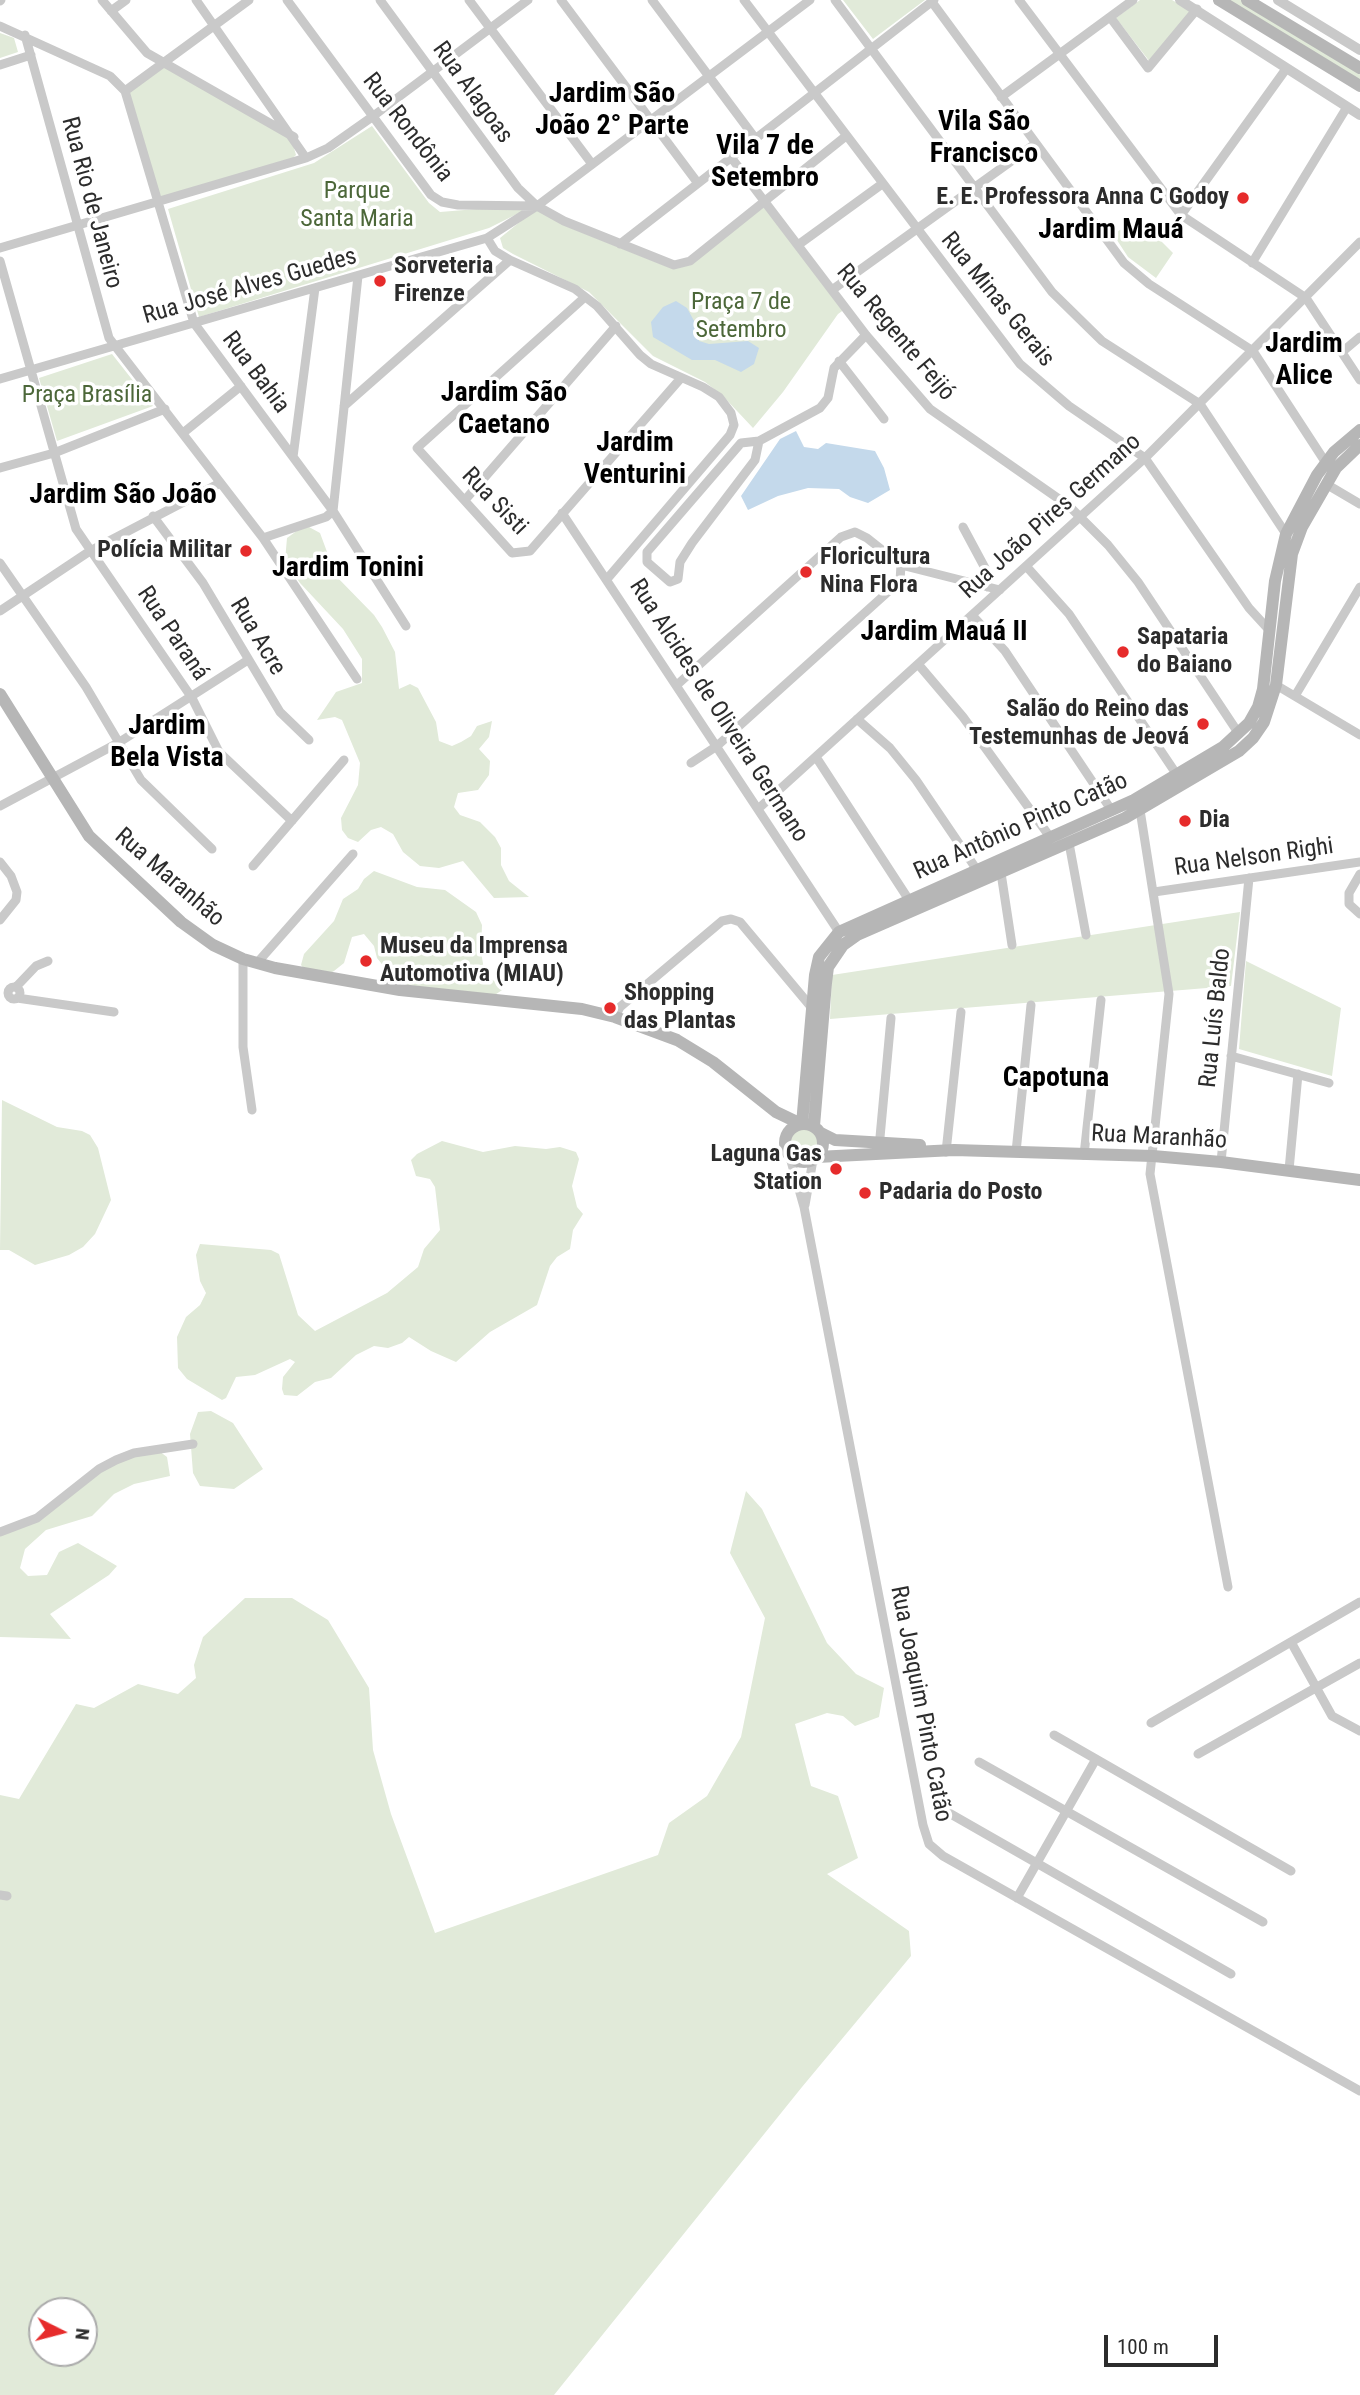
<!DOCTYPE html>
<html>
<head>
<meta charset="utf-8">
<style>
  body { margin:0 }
  #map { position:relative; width:1360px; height:2395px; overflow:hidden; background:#fff; font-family:"Roboto Condensed",sans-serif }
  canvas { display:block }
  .north { position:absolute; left:28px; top:2297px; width:70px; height:70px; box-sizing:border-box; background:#fff; border:2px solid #ababab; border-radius:50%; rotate:96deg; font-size:19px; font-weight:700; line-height:28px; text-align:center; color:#2c2c2c }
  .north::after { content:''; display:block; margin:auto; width:24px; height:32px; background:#e62b2b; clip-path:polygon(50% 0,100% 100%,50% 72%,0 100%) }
  .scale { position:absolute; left:1104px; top:2335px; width:114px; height:32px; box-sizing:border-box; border:4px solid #2c2c2c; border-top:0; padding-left:9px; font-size:21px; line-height:24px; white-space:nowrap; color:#2c2c2c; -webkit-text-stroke:5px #fff; paint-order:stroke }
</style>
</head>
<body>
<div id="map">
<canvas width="1360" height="2395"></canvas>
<div class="north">N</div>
<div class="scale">100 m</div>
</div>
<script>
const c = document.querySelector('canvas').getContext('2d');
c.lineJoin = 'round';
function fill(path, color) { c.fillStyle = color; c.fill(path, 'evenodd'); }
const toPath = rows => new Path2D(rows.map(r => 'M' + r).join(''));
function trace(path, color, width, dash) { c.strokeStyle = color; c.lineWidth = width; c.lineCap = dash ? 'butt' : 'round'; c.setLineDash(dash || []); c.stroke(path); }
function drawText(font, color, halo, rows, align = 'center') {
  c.font = font + ' "Roboto Condensed",sans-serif'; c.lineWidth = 7; c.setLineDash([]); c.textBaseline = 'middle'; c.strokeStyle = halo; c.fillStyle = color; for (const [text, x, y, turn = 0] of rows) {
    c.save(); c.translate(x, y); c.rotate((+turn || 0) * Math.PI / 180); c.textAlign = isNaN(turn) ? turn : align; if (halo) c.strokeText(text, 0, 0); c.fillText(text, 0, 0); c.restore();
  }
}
fill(toPath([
  [843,0,925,0,873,39],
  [1140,0,1172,0,1192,11,1150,62,1116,18],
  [1226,0,1243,0,1360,71,1360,81],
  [0,33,14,38,18,52,0,58],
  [164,66,291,138,296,155,284,166,161,199,129,93],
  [372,126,429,203,440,212,513,206,523,211,489,228,199,317,168,209,314,163],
  [765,205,845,309,838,314,783,392,753,428,722,395,705,382,653,356,589,292,513,254,503,248,500,238,537,208,682,266],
  [1139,219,1173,253,1156,278,1128,257,1113,234],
  [112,354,153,406,57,441,39,378],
  [309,527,320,533,336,576,374,615,382,627,395,652,399,689,410,684,418,688,436,722,439,741,452,746,461,742,471,736,477,726,492,721,489,737,479,749,490,761,489,775,478,790,458,793,454,807,460,815,480,822,495,837,501,848,501,865,509,881,529,897,494,898,463,861,439,868,420,866,403,852,393,834,381,827,371,830,358,842,348,838,342,830,341,818,358,785,360,763,342,720,335,717,317,720,336,692,362,683,362,659,343,629,300,583,285,561,287,538,298,530],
  [374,871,417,887,445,890,476,912,482,925,481,952,485,975,505,988,489,999,397,983,377,958,374,946,364,934,352,937,344,963,334,971,322,977,309,975,301,965,304,954,334,921,343,899,358,889,364,879],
  [1240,912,1231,986,830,1019,832,975],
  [1246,961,1341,1008,1332,1076,1239,1049],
  [2,1100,57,1127,82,1131,90,1135,98,1148,111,1200,95,1234,83,1247,69,1255,35,1265,9,1250,0,1250],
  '788 1143a16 16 0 1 1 32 0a16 16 0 1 1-32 0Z',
  [442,1141,483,1152,515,1146,546,1149,560,1147,576,1152,579,1159,572,1186,577,1207,583,1214,573,1230,570,1249,557,1257,550,1266,537,1305,490,1332,456,1362,431,1351,409,1337,402,1343,388,1348,374,1346,356,1355,331,1378,315,1382,297,1396,284,1395,282,1389,283,1377,295,1362,290,1359,255,1375,236,1377,226,1398,222,1400,187,1379,178,1368,177,1337,186,1317,200,1305,206,1293,200,1281,196,1255,200,1244,271,1250,279,1254,298,1315,315,1331,387,1293,418,1267,424,1249,440,1230,435,1187,430,1179,416,1176,411,1160,417,1154],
  [211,1411,233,1423,263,1469,234,1489,200,1486,193,1473,190,1434,198,1412],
  [159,1451,167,1457,170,1476,134,1484,114,1494,92,1516,46,1530,25,1549,20,1568,28,1576,47,1575,59,1552,78,1543,117,1566,109,1575,50,1614,71,1639,0,1637,0,1532,15,1529,116,1460],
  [746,1491,762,1509,827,1643,856,1674,884,1688,879,1717,855,1726,843,1716,827,1713,795,1724,811,1786,838,1796,858,1858,827,1874,909,1931,911,1956,802,2087,554,2395,0,2395,0,1795,19,1799,76,1704,94,1708,138,1684,178,1694,196,1678,194,1665,203,1637,245,1598,292,1598,328,1620,369,1688,373,1750,391,1814,435,1933,658,1855,669,1823,707,1796,741,1737,765,1618,730,1553],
  [42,2311,84,2311,84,2353,42,2353]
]), '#e1ead9');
fill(toPath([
  [676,301,687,308,699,330,699,341,709,344,748,341,759,348,754,364,741,372,715,360,692,360,653,337,651,322,663,307],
  [796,431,804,447,818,449,826,443,875,451,884,468,890,490,868,503,850,497,839,489,808,488,778,496,748,510,741,496,780,439]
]), '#c4d9eb');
trace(toPath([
  [102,0,147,53,294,137],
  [196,0,306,158],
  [287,0,431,195,442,202,458,205,536,206],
  [380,0,518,188,537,206,564,221,674,265,690,261,846,136],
  [469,0,592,164],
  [561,0,697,182],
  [652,0,755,138],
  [744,0,1020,364,1069,406,1145,458,1249,608,1270,631],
  [835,0,1052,292,1102,341,1200,404,1286,534],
  [1019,0,1181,215,1306,298,1360,380],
  [0,1,1,0],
  [932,2,1124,263,1149,284,1253,351,1326,463],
  [111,11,126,0],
  [1110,17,1148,68,1197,9],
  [0,26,110,76,125,91,194,323,333,511,406,626],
  [25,35,109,338,263,538,357,679],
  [0,65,31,55],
  [125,91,249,0],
  [1001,97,1133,0],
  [730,156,866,335,930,409,1069,506,1108,545,1138,582,1239,734],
  [1181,215,1286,69],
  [487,238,495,251,510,260,575,289,597,306,640,355,651,364,703,387,719,397,731,413,734,425,730,435,607,579],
  [620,244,934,0],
  [798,245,882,184],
  [0,248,306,158,328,148,372,117,528,0],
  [0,261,76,529,192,698,219,752,292,821],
  [1252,263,1347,107],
  [832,290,1035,144],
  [585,297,417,448,512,553,530,551,681,378],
  [1342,352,1360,337],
  [839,361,884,419],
  [0,379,487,238,537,206,810,0],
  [344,406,510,260],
  [183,433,241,386],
  [759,441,755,460,692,543,680,562,678,579,670,582,647,562,647,552,741,443,759,441,820,408,828,398,834,368,866,335],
  [293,457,315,288],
  [0,468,54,453,165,409],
  [1326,484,1360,504],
  [465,500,616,326],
  [562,513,839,932],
  [153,516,203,583,280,712,309,740],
  [963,527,985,568,988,587],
  [263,538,326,517,333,511,358,276],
  [0,563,86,687,141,780,212,849],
  [1026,566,1069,614,1177,775],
  [0,611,90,551,220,483],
  [972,615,1005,651,1112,811],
  [918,664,963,717,1050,837],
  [678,684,841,537,855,532,867,538,901,565,1000,590],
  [1276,685,1360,735],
  [1295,696,1360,587],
  [857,719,890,748,916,780,977,870],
  [816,757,909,900],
  [691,763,717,746,900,581,901,565],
  [0,806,118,743,248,660],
  [758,809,1145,458,1360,242],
  [1140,810,1169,994,1150,1174,1228,1587],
  [1069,843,1086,935],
  [0,862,11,876,17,892,16,900,0,920],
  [253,866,344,760],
  [1001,873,1012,945],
  [1360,874,1349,893,1349,904,1360,914],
  [1154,892,1360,862],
  [243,959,243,1047,252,1110],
  [257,963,353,854],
  '8 993a6 6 0 1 1 12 0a6 6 0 1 1-12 0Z',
  [16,987,36,966,48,961],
  [17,998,114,1012],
  [615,1017,620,1007,722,921,731,919,740,922,812,1008],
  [1231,1056,1329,1083],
  [879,1148,891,1018],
  [946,1152,961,1012],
  [1016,1152,1031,1005],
  [789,1154,804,1207,923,1825,929,1844,943,1856,1360,2091],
  [1084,1155,1101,1000],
  [1221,1162,1249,878],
  [1289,1170,1298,1074],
  [805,1205,813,1160],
  [0,1532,37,1518,99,1469,116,1460,134,1453,193,1444],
  [1291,1642,1332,1716,1360,1731],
  [1151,1723,1360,1602],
  [1054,1735,1291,1871],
  [1198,1754,1360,1663],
  [979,1762,1263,1922],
  [942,1809,1231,1974],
  [0,1895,7,1896],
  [1017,1898,1096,1759]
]), '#c9c9c9', 9);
trace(toPath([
  [1180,0,1360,115],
  [1278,0,1360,50]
]), '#c9c9c9', 10);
trace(toPath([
  [1219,0,1360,86],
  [1247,0,1360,68],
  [0,694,89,836,181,922,213,945,243,959,275,968,400,990,582,1009,615,1017,677,1040,713,1062,776,1112,801,1124],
  [802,1124,815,975,819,957,839,932,1134,800,1223,747,1249,723,1258,707,1263,689,1275,581,1286,534,1317,475,1334,452,1360,430],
  '785 1143a19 19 0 1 1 38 0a19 19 0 1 1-38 0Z',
  [814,1126,826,983,828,967,843,945,857,935,1125,818,1239,751,1253,738,1264,722,1276,685,1292,554,1302,527,1336,468,1360,445],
  [821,1133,835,1140,920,1145],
  [817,1157,954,1150,1153,1156,1221,1162,1360,1180]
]), '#b6b6b6', 12);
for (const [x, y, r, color] of [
  [1243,198,7,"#e62b2b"],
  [380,281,7,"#e62b2b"],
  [246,551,7,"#e62b2b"],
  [806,572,7,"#e62b2b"],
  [1123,652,7,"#e62b2b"],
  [1203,724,7,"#e62b2b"],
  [1185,821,7,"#e62b2b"],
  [366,961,7,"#e62b2b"],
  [610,1008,7,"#e62b2b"],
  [836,1169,7,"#e62b2b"],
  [865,1193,7,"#e62b2b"]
]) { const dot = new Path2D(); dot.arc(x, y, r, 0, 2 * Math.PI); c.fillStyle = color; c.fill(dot); trace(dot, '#fff', 2.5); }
drawText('24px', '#2c2c2c', '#fff', [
  ["Rua Alagoas",472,93,54],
  ["Rua Rondônia",407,128,52],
  ["Rua Rio de Janeiro",91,203,75],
  ["Rua José Alves Guedes",250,287,-16],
  ["Rua Minas Gerais",997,300,51],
  ["Rua Regente Feijó",895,333,50],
  ["Rua Bahia",255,373,53],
  ["Rua Sisti",494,502,46],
  ["Rua João Pires Germano",1051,517,-42],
  ["Rua Paraná",172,634,56],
  ["Rua Acre",257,637,59],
  ["Rua Alcides de Oliveira Germano",718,711,57],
  ["Rua Antônio Pinto Catão",1021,827,-24],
  ["Rua Nelson Righi",1254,858,-8],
  ["Rua Maranhão",169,878,41],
  ["Rua Luís Baldo",1216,1018,-84],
  ["Rua Maranhão",1159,1138,3],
  ["Rua Joaquim Pinto Catão",920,1704,79]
]);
drawText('24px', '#4c6739', '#fff', [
  ["Parque",357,192],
  ["Santa Maria",357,220],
  ["Praça 7 de",741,303],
  ["Setembro",741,331],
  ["Praça Brasília",87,396]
]);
drawText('bold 24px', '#2c2c2c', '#fff', [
  ["E. E. Professora Anna C Godoy",1229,198,"right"],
  ["Sorveteria",394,267],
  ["Firenze",394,295],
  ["Polícia Militar",232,551,"right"],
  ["Floricultura",820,558],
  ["Nina Flora",820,586],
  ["Sapataria",1137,638],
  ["do Baiano",1137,666],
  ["Salão do Reino das",1189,710,"right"],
  ["Testemunhas de Jeová",1189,738,"right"],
  ["Dia",1199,821],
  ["Museu da Imprensa",380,947],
  ["Automotiva (MIAU)",380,975],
  ["Shopping",624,994],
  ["das Plantas",624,1022],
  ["Laguna Gas",822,1155,"right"],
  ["Station",822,1183,"right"],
  ["Padaria do Posto",879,1193]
], 'left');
drawText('bold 28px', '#000', '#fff', [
  ["Jardim São",612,95],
  ["João 2° Parte",612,127],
  ["Vila São",984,123],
  ["Francisco",984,155],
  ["Vila 7 de",765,147],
  ["Setembro",765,179],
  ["Jardim Mauá",1111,231],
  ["Jardim",1304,345],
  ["Alice",1304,377],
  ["Jardim São",504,394],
  ["Caetano",504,426],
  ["Jardim",635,444],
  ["Venturini",635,476],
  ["Jardim São João",123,496],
  ["Jardim Tonini",348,569],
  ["Jardim Mauá II",944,633],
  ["Jardim",167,727],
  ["Bela Vista",167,759],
  ["Capotuna",1056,1079]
]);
</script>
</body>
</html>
